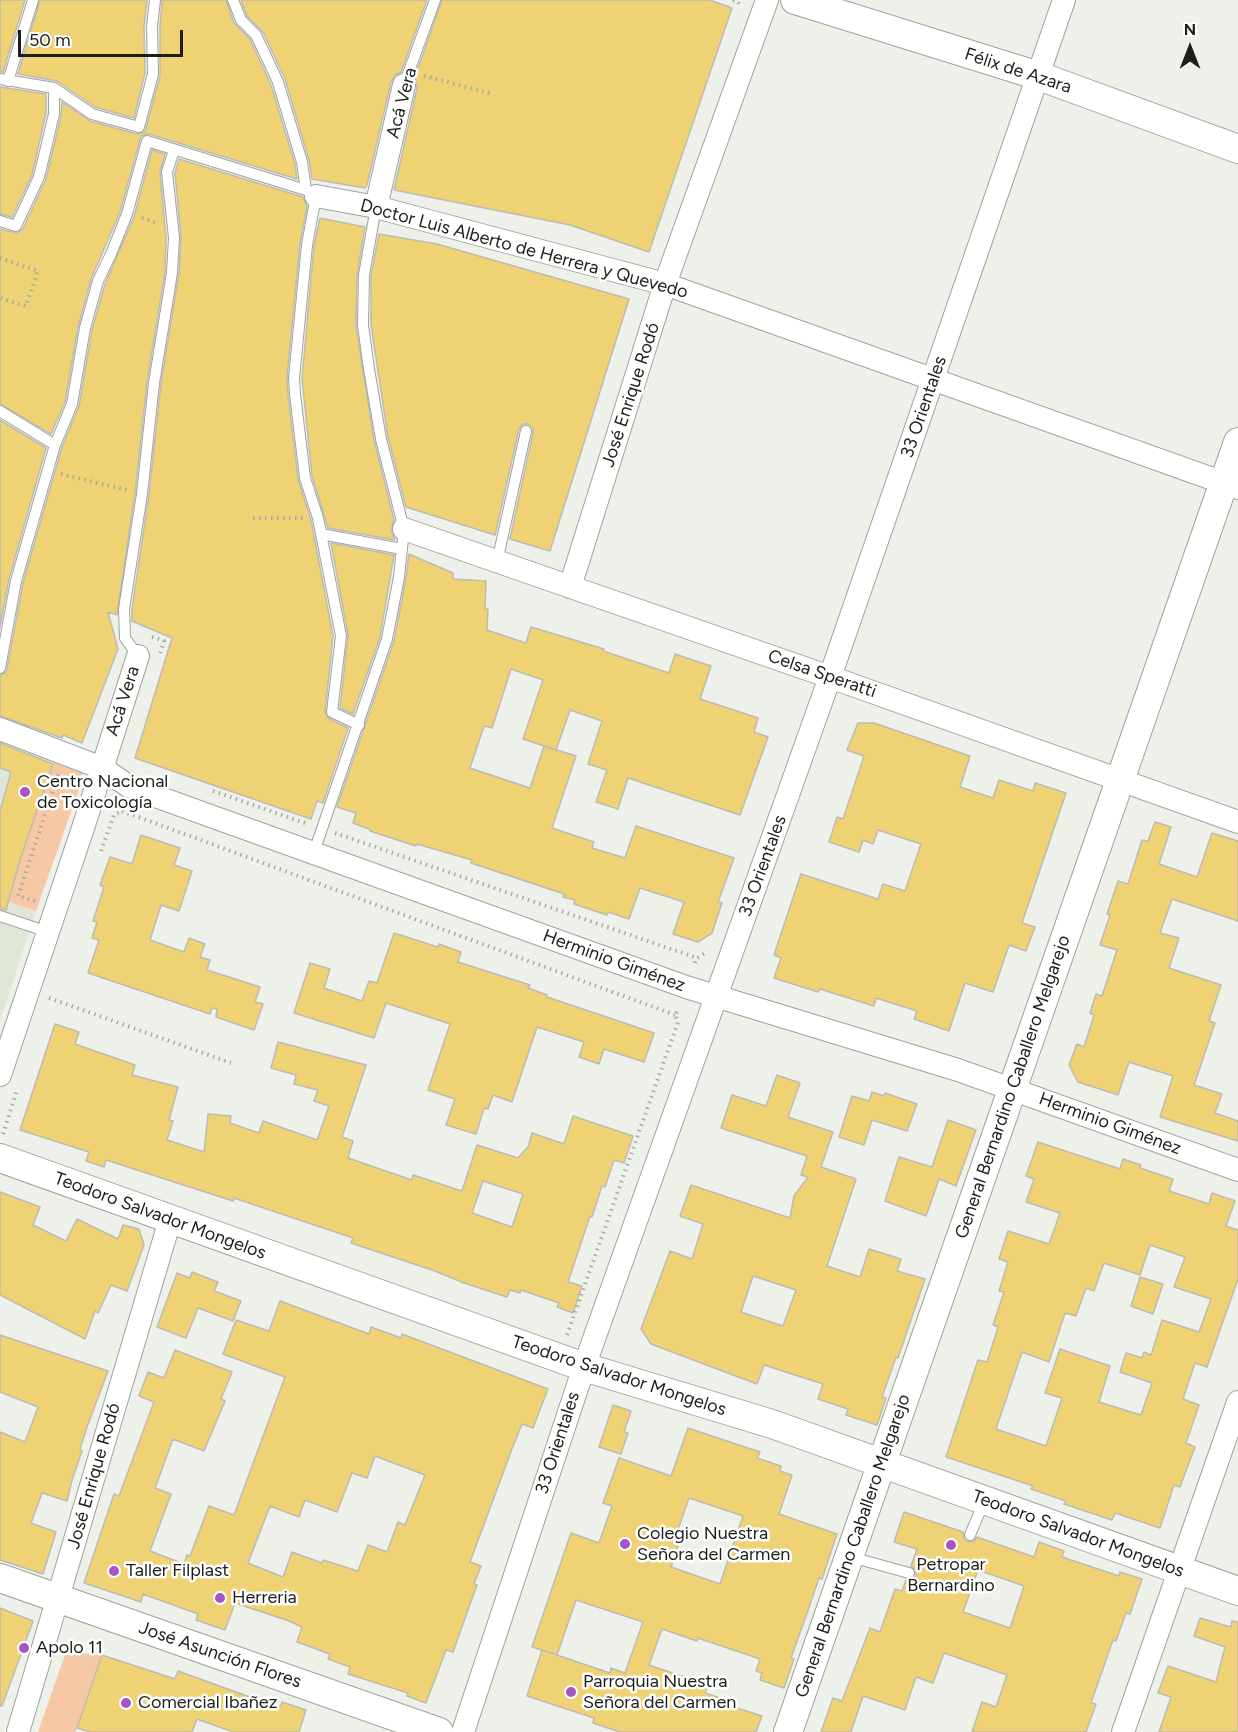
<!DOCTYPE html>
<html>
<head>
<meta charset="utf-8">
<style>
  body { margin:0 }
  #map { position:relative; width:1238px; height:1732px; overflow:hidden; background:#edf1e9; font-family:Figtree,sans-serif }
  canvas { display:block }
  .north { position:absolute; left:1160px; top:18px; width:60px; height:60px; -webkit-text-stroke:4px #fff; paint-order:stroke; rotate:0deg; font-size:16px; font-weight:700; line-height:24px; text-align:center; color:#1d1e1b }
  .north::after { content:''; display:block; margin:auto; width:21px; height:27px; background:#1d1e1b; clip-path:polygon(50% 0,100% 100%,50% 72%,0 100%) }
  .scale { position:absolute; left:18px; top:30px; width:165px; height:27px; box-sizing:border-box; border:3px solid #1d1e1b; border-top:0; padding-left:8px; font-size:18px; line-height:21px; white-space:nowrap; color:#1d1e1b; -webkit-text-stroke:4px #fff; paint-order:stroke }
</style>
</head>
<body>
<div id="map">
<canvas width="1238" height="1732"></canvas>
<div class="north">N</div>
<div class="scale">50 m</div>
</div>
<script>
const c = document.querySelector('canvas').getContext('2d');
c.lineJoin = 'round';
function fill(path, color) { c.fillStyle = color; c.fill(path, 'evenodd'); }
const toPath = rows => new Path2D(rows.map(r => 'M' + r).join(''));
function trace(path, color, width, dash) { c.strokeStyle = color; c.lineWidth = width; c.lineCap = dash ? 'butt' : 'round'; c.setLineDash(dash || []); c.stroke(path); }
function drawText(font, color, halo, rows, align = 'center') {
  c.font = font + ' Figtree,sans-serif'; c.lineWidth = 5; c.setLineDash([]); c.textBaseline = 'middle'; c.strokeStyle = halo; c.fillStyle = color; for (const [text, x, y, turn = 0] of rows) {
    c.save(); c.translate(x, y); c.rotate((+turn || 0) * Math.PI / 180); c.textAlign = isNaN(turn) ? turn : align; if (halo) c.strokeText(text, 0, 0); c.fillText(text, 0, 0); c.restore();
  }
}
fill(toPath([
  [0,739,54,761,20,860,9,902,36,911,0,1021]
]), '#dfe6d7');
fill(toPath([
  [54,761,81,771,83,778,36,911,9,902,20,860],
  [66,1652,102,1655,76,1732,38,1732]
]), '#f6c8a5');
const building = toPath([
  [0,0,25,0,3,72,0,72,0,0],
  [40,0,147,0,144,27,145,73,134,118,95,107,57,81,18,74,40,0],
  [162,0,226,0,234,23,250,39,271,85,295,164,297,179,149,134,141,136,120,212,91,279,78,327,65,402,51,434,0,404,0,229,17,233,23,229,46,179,61,116,62,102,90,121,137,134,145,132,160,76,160,27,162,0],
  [241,0,427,0,401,72,395,75,391,82,367,185,365,188,312,179,309,160,285,79,263,32,247,16,241,0],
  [442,0,710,0,732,8,649,252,570,225,394,190,417,88,415,77,442,0],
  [0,87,46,94,46,113,32,175,12,217,0,214,0,87],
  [152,150,165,154,160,172,166,238,165,272,147,382,135,493,117,615,108,612,118,649,82,743,63,735,62,738,0,716,0,675,5,673,7,669,23,583,62,447,79,406,92,330,105,284,134,217,152,150],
  [179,159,303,197,307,206,300,244,287,377,288,395,298,479,311,520,333,636,325,712,328,718,348,728,323,803,317,801,311,819,135,758,172,638,132,621,132,609,149,495,161,384,179,273,181,237,175,173,179,159],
  [320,218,365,227,357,275,356,326,374,440,394,520,391,531,395,540,328,528,312,476,302,378,314,246,320,218],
  [379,234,437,244,629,299,550,551,510,539,533,433,533,428,528,424,523,424,519,429,495,535,406,507,388,437,371,325,371,276,379,234],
  [0,420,46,448,9,579,0,627,0,420],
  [331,543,394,555,380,637,353,714,340,708,348,635,331,543],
  [409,554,453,573,453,579,486,581,485,609,488,609,487,630,526,643,531,627,604,649,603,651,669,673,675,654,711,666,700,699,758,718,754,732,768,737,740,815,628,778,618,809,596,802,607,770,588,764,602,721,570,710,556,750,523,739,543,680,511,669,492,728,484,726,470,768,530,788,544,746,576,756,552,828,594,842,592,848,625,858,636,826,734,858,718,902,722,903,712,933,698,942,673,934,684,902,640,888,629,919,608,912,607,915,574,904,575,900,563,897,564,894,471,863,472,860,417,844,416,846,370,831,371,830,353,823,356,813,337,807,394,641,406,578,409,554],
  [858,723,874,723,970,756,960,787,993,798,999,780,1033,791,1035,783,1066,793,1022,923,1035,927,1026,951,1009,945,993,992,965,983,949,1031,914,1019,917,1011,876,998,874,1006,820,989,818,992,774,978,781,958,774,955,801,874,878,899,883,884,905,891,921,844,878,830,873,844,863,840,859,852,829,842,837,817,843,819,864,756,847,750,858,723],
  [0,743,53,764,20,860,6,910,0,909,0,811,11,772,0,768,0,743],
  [1155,822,1171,827,1159,864,1197,877,1212,833,1238,841,1238,921,1172,899,1160,933,1179,938,1169,968,1221,985,1209,1021,1215,1023,1194,1085,1222,1094,1215,1113,1238,1121,1238,1141,1160,1117,1173,1076,1129,1062,1118,1095,1078,1082,1069,1065,1077,1044,1084,1047,1094,1015,1090,1013,1096,994,1102,996,1117,950,1100,945,1110,915,1107,914,1118,881,1128,884,1142,840,1148,841,1155,822],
  [141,835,180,848,174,865,192,871,179,911,161,905,150,940,184,952,189,938,205,944,200,957,210,960,207,970,260,987,255,1002,263,1004,254,1030,216,1017,217,1009,212,1008,210,1014,88,973,99,940,92,938,97,922,93,921,104,887,100,885,110,857,132,864,141,835],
  [394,933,438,947,439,944,461,952,458,962,530,985,528,988,547,995,547,997,654,1033,644,1062,604,1049,599,1064,579,1057,584,1042,537,1027,512,1102,493,1095,488,1109,484,1108,476,1134,446,1125,455,1099,428,1090,450,1024,386,1003,374,1038,294,1013,310,963,330,969,324,988,362,1001,369,981,377,983,394,933],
  [55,1024,79,1032,75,1044,135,1065,132,1075,178,1087,169,1120,173,1121,167,1140,204,1152,208,1114,231,1116,230,1123,259,1133,263,1121,317,1140,329,1106,314,1101,318,1090,294,1084,296,1075,271,1068,278,1042,366,1065,342,1137,353,1141,348,1158,412,1180,413,1175,462,1191,477,1145,518,1158,528,1147,532,1133,564,1144,573,1116,633,1136,624,1163,614,1160,605,1187,602,1186,592,1217,590,1216,568,1282,582,1286,573,1313,557,1307,559,1303,521,1290,520,1293,510,1290,507,1297,464,1283,435,1271,351,1243,353,1238,234,1198,233,1201,106,1160,104,1167,86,1161,89,1152,20,1130,55,1024],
  [483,1181,523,1194,512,1227,472,1213,483,1181],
  [777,1075,800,1083,788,1117,833,1132,821,1167,856,1179,827,1266,860,1277,869,1249,901,1259,897,1271,925,1279,898,1358,896,1357,882,1397,886,1398,877,1425,846,1415,848,1409,818,1399,823,1384,764,1365,757,1384,651,1344,641,1329,670,1251,692,1259,703,1224,680,1216,691,1185,790,1218,794,1196,808,1177,801,1175,807,1156,721,1128,732,1095,766,1106,777,1075],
  [753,1276,796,1290,783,1326,741,1312,753,1276],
  [872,1092,884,1096,885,1093,917,1104,907,1131,872,1120,864,1145,839,1137,852,1096,869,1101,872,1092],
  [948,1120,976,1130,956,1186,939,1179,926,1216,885,1201,899,1157,932,1167,948,1120],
  [1038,1142,1120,1169,1123,1159,1141,1165,1140,1168,1173,1179,1169,1191,1209,1204,1212,1193,1235,1201,1226,1226,1238,1230,1238,1279,1207,1367,1195,1363,1183,1399,1199,1405,1186,1443,1195,1447,1180,1487,1174,1485,1160,1528,1115,1513,1112,1520,1064,1504,1066,1501,1031,1489,1033,1486,946,1457,978,1360,987,1362,998,1327,993,1325,1004,1292,999,1291,1008,1262,999,1259,1008,1231,1049,1244,1060,1213,1026,1202,1034,1179,1026,1176,1038,1142],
  [1150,1245,1185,1257,1174,1287,1211,1299,1199,1332,1162,1320,1151,1355,1144,1352,1142,1358,1126,1353,1120,1372,1152,1383,1141,1415,1099,1402,1110,1366,1060,1349,1045,1393,1062,1398,1046,1446,996,1429,1022,1352,1049,1362,1065,1313,1076,1316,1086,1288,1094,1291,1104,1263,1140,1275,1150,1245],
  [0,1192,40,1207,33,1225,66,1241,77,1219,118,1239,123,1225,139,1229,144,1245,127,1291,111,1285,98,1313,95,1311,85,1339,0,1295,0,1192],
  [192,1272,218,1282,214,1291,241,1301,233,1321,198,1308,186,1338,157,1327,177,1273,190,1278,192,1272],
  [1140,1277,1163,1284,1153,1314,1131,1306,1140,1277],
  [280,1301,369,1334,371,1327,401,1338,402,1334,548,1389,533,1428,522,1424,512,1449,470,1562,481,1566,474,1584,477,1585,453,1652,446,1650,426,1703,407,1696,408,1693,348,1674,350,1667,328,1659,330,1654,297,1642,302,1627,289,1621,235,1603,225,1630,196,1620,198,1614,143,1594,141,1602,84,1583,114,1494,119,1496,154,1402,139,1396,148,1372,164,1378,175,1350,232,1372,221,1399,225,1401,204,1451,173,1439,155,1488,171,1494,150,1551,184,1564,187,1555,190,1556,209,1506,234,1515,285,1377,223,1354,236,1320,269,1331,280,1301],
  [375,1456,425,1475,405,1525,398,1522,387,1552,368,1545,358,1571,323,1560,322,1563,292,1552,283,1577,248,1563,270,1506,299,1517,305,1500,337,1512,352,1473,367,1478,375,1456],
  [0,1335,108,1371,87,1427,80,1449,82,1451,72,1480,67,1501,42,1493,31,1523,56,1532,43,1574,0,1560,0,1432,25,1442,38,1407,0,1392,0,1335],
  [613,1405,631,1411,624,1432,628,1433,621,1454,599,1447,613,1405],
  [688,1428,760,1452,757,1458,781,1466,780,1471,792,1475,779,1514,837,1534,822,1579,819,1578,806,1616,791,1658,794,1659,784,1688,760,1680,762,1673,756,1671,760,1659,698,1638,697,1641,662,1629,649,1665,708,1685,705,1693,726,1700,724,1704,762,1716,756,1732,620,1732,593,1723,594,1718,527,1696,542,1650,610,1673,611,1668,625,1673,643,1622,576,1600,557,1655,532,1647,571,1533,599,1543,612,1506,603,1503,619,1458,671,1476,688,1428],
  [689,1498,743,1516,720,1584,671,1567,679,1543,674,1541,689,1498],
  [904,1512,963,1532,964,1539,968,1542,974,1541,977,1537,1034,1557,1039,1542,1064,1551,1062,1557,1119,1576,1120,1572,1142,1579,1130,1614,1126,1613,1116,1641,1113,1640,1091,1703,1096,1704,1086,1732,972,1732,982,1702,996,1707,1007,1675,944,1653,933,1683,916,1677,905,1710,863,1696,851,1732,821,1732,833,1698,842,1701,870,1628,880,1632,895,1589,902,1591,906,1580,911,1580,916,1576,916,1571,911,1566,917,1549,894,1542,904,1512],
  [978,1570,1024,1586,1010,1628,963,1612,978,1570],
  [0,1608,33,1621,2,1706,0,1706,0,1608],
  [1200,1618,1231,1627,1232,1621,1238,1622,1238,1732,1159,1732,1171,1697,1158,1693,1168,1666,1216,1682,1225,1647,1194,1636,1200,1618],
  [102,1655,175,1679,178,1671,250,1697,251,1695,280,1707,282,1702,306,1710,299,1732,233,1732,197,1719,192,1732,90,1732,77,1728,102,1655]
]);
fill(building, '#efd273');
trace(building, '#bdbbb4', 1.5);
const service = toPath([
  [233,0,241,20,256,35,278,82,302,162,306,190],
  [0,79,54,88,92,114,139,127,153,74,152,27,155,0],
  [8,81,33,0],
  [404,85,435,0],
  [0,221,16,226,39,177,54,114,54,88],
  [0,411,55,445],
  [321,534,402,549],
  [497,562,526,431],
  [138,656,125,638,124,609,142,494,154,383,172,273,174,238,167,172,174,150],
  [0,668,16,581,55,445,72,404,85,328,98,281,111,254,127,214,147,141,306,190,316,196,307,245,294,378,295,394,305,478,318,518,341,636,332,712,359,725],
  [314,852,387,639,399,577,404,529,381,439,369,369,363,325,364,275,376,207],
  [0,916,48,932],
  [970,1535,984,1502],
  [851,1557,909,1573]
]);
const minor = toPath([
  [316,196,376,207,665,284,1238,488],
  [376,207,404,85],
  [404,529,830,677,1238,822],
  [570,587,665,284,767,0],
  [0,729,102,768,130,787,686,987,958,1070,1238,1170],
  [0,1075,84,825,138,656],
  [18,1732,170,1220],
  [463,1732,584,1367,830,677,1064,0],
  [1123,1732,1238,1402]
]);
const tertiary = toPath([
  [795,0,1039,76,1238,149],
  [0,1158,584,1367,772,1424,1238,1591],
  [0,1578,439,1732],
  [788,1732,1238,442]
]);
trace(service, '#a0a39c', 12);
trace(minor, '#a0a39c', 24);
trace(tertiary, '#a0a39c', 30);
trace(toPath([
  [733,0,738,2,741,7],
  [424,76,493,94],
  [142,218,158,223],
  [0,258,38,271,26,306,0,298],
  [61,474,127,490],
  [253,518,303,518],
  [152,637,164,641,160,653],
  [213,791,308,824],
  [122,811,675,1015],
  [335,833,697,958],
  [101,851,114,815,122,811,124,806],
  [35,901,18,896,59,772],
  [695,963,697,958,707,952],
  [49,998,231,1063],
  [3,1134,17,1090],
  [567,1335,678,1022,675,1015,678,1010]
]), '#a8aba4', 4, [1.5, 4.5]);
trace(service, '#fff', 10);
trace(minor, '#fff', 22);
trace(tertiary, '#fff', 28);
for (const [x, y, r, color] of [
  [25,792,6,"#a954c3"],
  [625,1544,6,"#a954c3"],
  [951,1545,6,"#a954c3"],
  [114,1571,6,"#a954c3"],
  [220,1598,6,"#a954c3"],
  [24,1648,6,"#a954c3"],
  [571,1692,6,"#a954c3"],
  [126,1703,6,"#a954c3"]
]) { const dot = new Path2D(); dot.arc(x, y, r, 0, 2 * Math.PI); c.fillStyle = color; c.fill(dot); trace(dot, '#fff', 2); }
drawText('18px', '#1d1e1b', '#fff', [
  ["Félix de Azara",1018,71,18],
  ["Acá Vera",402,103,-75],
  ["Doctor Luis Alberto de Herrera y Quevedo",524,249,15],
  ["José Enrique Rodó",631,395,-72],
  ["33 Orientales",924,407,-71],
  ["Celsa Speratti",822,674,19],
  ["Acá Vera",123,701,-72],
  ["33 Orientales",763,866,-70],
  ["Herminio Giménez",614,961,20],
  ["General Bernardino Caballero Melgarejo",1013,1087,-71],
  ["Herminio Giménez",1110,1124,20],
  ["Teodoro Salvador Mongelos",160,1216,20],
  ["Teodoro Salvador Mongelos",619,1376,18],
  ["33 Orientales",558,1443,-72],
  ["José Enrique Rodó",94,1476,-74],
  ["Teodoro Salvador Mongelos",1078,1534,20],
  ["General Bernardino Caballero Melgarejo",853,1546,-71],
  ["José Asunción Flores",220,1655,19]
]);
drawText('18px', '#1d1e1b', '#fff', [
  ["Centro Nacional",37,782],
  ["de Toxicología",37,803],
  ["Colegio Nuestra",637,1534],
  ["Señora del Carmen",637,1555],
  ["Petropar",951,1565,"center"],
  ["Bernardino",951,1586,"center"],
  ["Taller Filplast",126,1571],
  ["Herreria",232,1598],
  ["Apolo 11",36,1648],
  ["Parroquia Nuestra",583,1682],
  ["Señora del Carmen",583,1703],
  ["Comercial Ibañez",138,1703]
], 'left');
</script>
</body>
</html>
